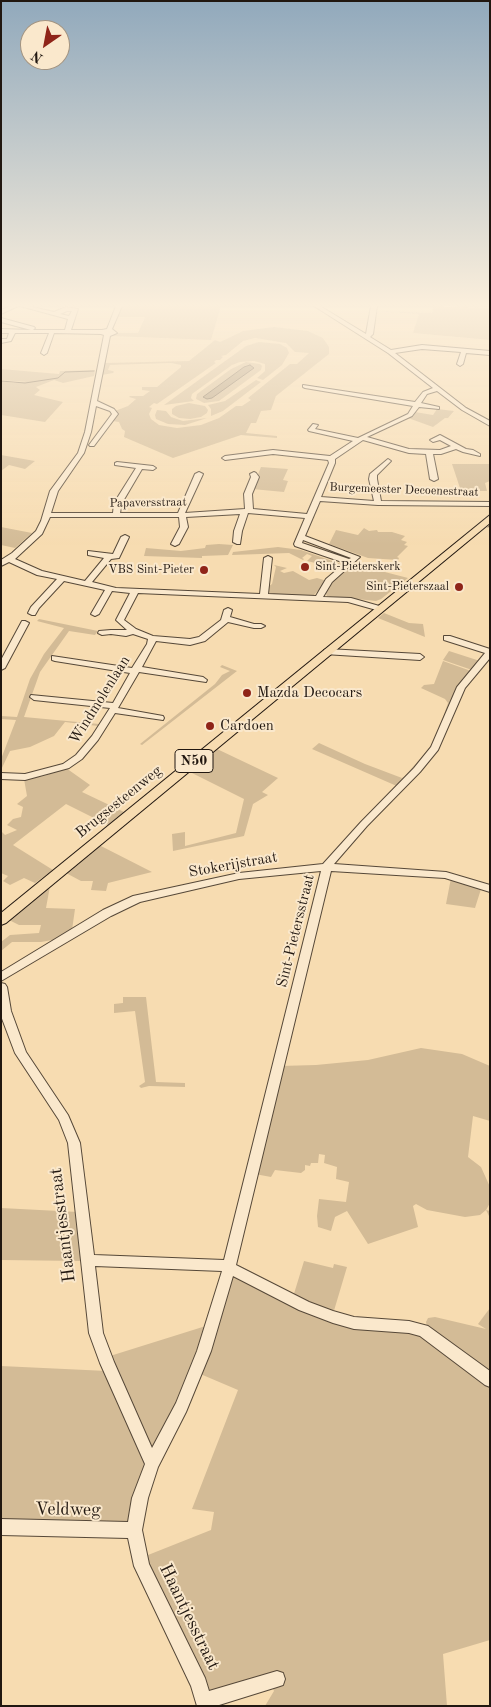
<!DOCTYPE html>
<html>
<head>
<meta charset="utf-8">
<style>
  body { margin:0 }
  #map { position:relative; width:491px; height:1707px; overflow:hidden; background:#f7dcb1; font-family:"Old Standard TT",serif }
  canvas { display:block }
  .frame { position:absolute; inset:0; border:2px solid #211710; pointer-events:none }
  .north { position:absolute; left:20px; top:20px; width:50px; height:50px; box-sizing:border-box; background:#fae8cc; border:1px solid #a39481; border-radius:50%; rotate:213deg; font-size:14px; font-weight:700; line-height:20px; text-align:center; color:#211710 }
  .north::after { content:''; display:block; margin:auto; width:18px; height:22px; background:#8f2418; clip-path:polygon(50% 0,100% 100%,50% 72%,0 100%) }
</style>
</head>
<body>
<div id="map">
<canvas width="491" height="1707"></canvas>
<div class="frame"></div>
<div class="north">N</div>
</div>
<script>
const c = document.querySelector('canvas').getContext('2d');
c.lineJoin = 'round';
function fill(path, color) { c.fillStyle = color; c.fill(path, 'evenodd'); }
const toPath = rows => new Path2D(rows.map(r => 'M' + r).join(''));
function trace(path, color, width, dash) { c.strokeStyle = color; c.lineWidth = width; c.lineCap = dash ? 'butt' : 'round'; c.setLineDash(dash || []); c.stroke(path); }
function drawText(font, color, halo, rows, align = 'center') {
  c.font = font + ' "Old Standard TT",serif'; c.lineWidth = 4; c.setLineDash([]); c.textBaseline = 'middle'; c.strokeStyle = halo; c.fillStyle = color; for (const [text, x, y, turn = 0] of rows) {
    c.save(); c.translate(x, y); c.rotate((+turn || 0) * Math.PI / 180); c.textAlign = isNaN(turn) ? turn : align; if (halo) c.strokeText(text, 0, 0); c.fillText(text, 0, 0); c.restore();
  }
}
fill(toPath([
  [121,306,221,306,211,340,110,336,117,333,138,333,145,317,117,317],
  [434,306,490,308,490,340,413,333,419,314,377,311,432,313],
  [274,327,308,331,323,338,329,347,329,354,276,396,271,410,261,411,256,423,251,423,246,433,277,436,277,438,241,435,173,458,124,437,125,431,122,429,119,422,112,421,115,411,128,406,136,399,129,397,130,396,143,396,150,391,142,390,142,387,157,387,181,367,181,365,171,363,110,365,108,370,113,371,114,372,113,373,102,375,105,363,189,361,215,340,220,342,243,331],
  [255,338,286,343,295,352,309,353,297,364,290,364,248,398,251,400,242,406,236,406,219,418,201,425,177,428,159,425,151,419,149,414,152,408,149,407,154,403,157,404,216,363,214,362,216,360,220,360,223,357,221,356,226,355,243,341],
  [259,342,280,344,287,348,289,353,282,365,263,380,257,378,265,371,265,364,254,361,240,362,232,365,192,394,191,398,194,401,164,405,246,346],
  [246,362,260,364,262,366,261,370,219,401,204,403,196,399,197,394,231,369],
  [1,369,59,374,60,371,95,370,94,376,63,383,54,380,36,387,40,390,34,395,63,402,45,422,1,415,1,381,14,383,27,382,1,380],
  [256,380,261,382,223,411,211,416,211,409,208,405,225,401],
  [189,403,205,406,208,410,207,413,201,417,190,419,179,418,172,414,172,409,176,406],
  [437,409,454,411,448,418,445,418,433,427,408,418,415,412,433,415],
  [157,410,166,411,171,417,183,421,207,418,185,425,168,424,156,419,155,415],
  [1,455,35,461,25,469,9,465,1,471],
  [452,464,490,464,490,481,485,483,487,491,461,491],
  [261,467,288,469,283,480,288,481,284,492,252,489],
  [1,527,32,533,15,548,1,545],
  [364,528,369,531,377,530,378,532,392,532,405,536,401,540,407,542,404,545,408,546,397,557,399,558,398,560,368,558,329,544,336,530,358,535],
  [219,544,233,545,228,555,202,556,202,558,144,556,146,548,181,551,205,548,206,545],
  [278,547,301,550,344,565,333,572,325,569,328,566,307,561,312,556,307,554,302,558,304,559,303,560,289,553,232,555,233,552],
  [354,564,408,578,381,599,376,601,327,596,325,592,333,582],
  [274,565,287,568,280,571,284,573,293,571,309,580,317,578,327,581,313,596,269,594,269,586,272,584,276,567],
  [384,613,409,623,423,624,425,637,378,618],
  [39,619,98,631,95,635,69,631,40,672,24,717,99,724,98,726,65,722,54,736,30,747,10,751,1,770,1,759,16,720,1,719,1,716,17,717,30,679,44,654,64,628,37,621],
  [449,651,480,661,472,670,443,660],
  [443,661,471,671,461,683,440,736,399,787,312,749,319,743,365,764,402,778,404,777,434,743,448,703,445,699,421,688,424,685,434,684],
  [222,665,237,671,142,745,140,744,215,684,222,675,230,671,220,667],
  [217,749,278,778,262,792,268,795,253,804,244,836,173,851,172,834,185,832,185,846,236,833,244,799,188,771],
  [66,768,90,785,82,792,124,812,108,825,66,804,13,845,53,870,35,883,24,878,10,885,3,881,8,876,1,873,1,831,5,835,17,830,7,825,13,819,21,817,23,807,17,804,27,796,24,779,44,776],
  [99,845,152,872,108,883,106,891,91,890,93,881,81,881,66,873],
  [451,878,481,889,475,908,446,904],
  [50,886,46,908,75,909,72,930,58,939,41,942,12,942,1,951,1,942,10,935,39,933,41,925,19,925,9,920],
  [123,997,146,997,156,1082,185,1083,185,1087,149,1086,141,1088,139,1086,145,1082,135,1011,114,1013,114,1004,123,1003],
  [421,1048,462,1054,490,1066,490,1121,473,1116,468,1157,481,1167,490,1187,490,1203,486,1210,490,1211,490,1218,486,1210,480,1215,465,1217,427,1210,416,1204,413,1206,418,1227,368,1244,347,1211,335,1217,331,1231,318,1227,317,1216,319,1199,346,1202,349,1182,336,1179,337,1167,324,1163,325,1155,319,1154,318,1163,311,1163,310,1166,305,1165,305,1170,301,1173,275,1170,271,1177,255,1174,280,1066,316,1065,368,1060],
  [1,1208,78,1212,82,1261,1,1260],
  [304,1261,333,1268,334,1264,347,1267,333,1314,293,1297],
  [236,1275,291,1303,426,1337,490,1383,490,1640,443,1654,447,1706,265,1706,274,1691,269,1679,207,1696,143,1557,211,1530,214,1512,192,1509,238,1390,198,1373,232,1278],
  [490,1308,490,1374,427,1327,426,1322,428,1318,435,1317,486,1329,478,1324],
  [209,1325,201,1352,154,1452,110,1356],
  [1,1366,107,1371,145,1462,129,1524,1,1524]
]), '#d3bb96');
const water = toPath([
  [250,365,254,368,212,398,207,399,203,397,244,367,250,365]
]);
fill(water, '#ae997a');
trace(water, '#766550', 1);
trace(toPath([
  [1,381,25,383,58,378,65,372,94,371],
  [488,527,490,526]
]), '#766550', 1);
const minor = toPath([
  [11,306,18,306,1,314,1,310,11,306],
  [20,306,28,306,54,312,66,307,78,309,71,330,102,330,107,329,116,306,122,306,112,329,117,333,110,336,97,401,114,409,118,414,94,446,90,446,89,445,112,414,110,411,96,406,91,432,84,453,58,491,51,513,113,513,114,503,136,468,115,465,115,463,117,462,153,466,156,468,153,470,142,469,122,503,120,513,178,513,195,474,199,472,203,474,185,513,245,509,244,494,251,477,250,474,254,472,256,473,259,477,252,494,253,509,307,514,329,463,328,460,273,454,225,460,222,458,225,456,273,450,330,456,353,441,309,431,308,430,313,424,318,425,315,429,358,438,408,414,413,406,305,388,303,387,303,385,415,402,423,392,433,388,388,353,314,306,320,306,366,334,371,306,377,306,373,334,370,337,391,350,422,345,490,351,490,355,466,353,463,364,460,366,457,364,461,352,422,349,395,353,466,408,490,421,490,426,462,410,437,391,427,394,421,403,439,407,439,409,419,407,412,416,367,437,409,449,440,450,451,446,440,440,433,442,430,440,440,435,466,449,473,450,480,454,480,456,463,452,456,449,441,454,433,454,438,479,434,481,430,479,426,454,409,453,363,440,335,459,335,463,321,497,374,501,369,479,370,474,388,459,391,461,377,475,377,479,381,501,490,502,490,506,378,505,320,501,305,536,360,557,332,582,323,597,351,598,383,607,384,609,380,611,348,602,138,593,124,620,136,629,153,636,190,639,199,637,221,620,224,610,228,608,232,610,230,617,254,624,261,624,265,626,261,628,254,628,228,622,205,641,190,645,156,641,142,667,203,677,207,680,206,682,139,672,118,708,163,716,164,718,163,720,115,713,98,740,82,759,69,768,25,780,1,779,1,773,25,774,63,764,76,755,92,736,110,708,34,700,30,697,31,695,113,703,130,673,55,661,52,660,52,656,132,668,147,644,148,639,133,634,126,636,111,634,102,635,98,633,99,631,111,630,127,630,116,620,130,593,112,591,99,614,95,616,91,614,105,590,64,581,39,608,35,615,32,615,28,613,31,607,57,579,37,575,9,562,1,566,1,560,12,553,36,531,41,521,50,491,78,453,85,432,104,335,101,334,54,333,47,353,44,355,41,353,49,333,15,333,11,341,1,343,1,339,7,339,9,333,1,333,1,329,31,330,1,322,1,318,34,327,35,328,33,330,65,330,68,319,20,306],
  [67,311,72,311,69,316,60,314,67,311],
  [248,513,305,518,294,544,295,546,345,563,326,579,316,596,268,594,272,558,268,556,264,558,260,594,116,588,92,582,111,559,119,558,129,537,125,535,121,537,113,554,88,551,88,555,104,558,85,581,42,571,15,559,42,534,50,517,179,517,180,527,171,544,175,546,179,544,188,527,186,517,240,514,234,531,233,542,237,544,240,544,242,531,248,513],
  [303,540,351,558,349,559,302,543,303,540],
  [22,621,25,621,29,623,5,668,1,670,1,660,22,621],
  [444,636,450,636,490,649,490,658,465,688,438,750,420,772,367,826,334,864,446,872,490,885,490,892,445,878,331,871,236,1265,309,1302,333,1311,354,1317,409,1321,428,1326,490,1371,490,1387,485,1385,420,1336,409,1333,354,1329,333,1323,299,1310,233,1276,211,1351,186,1412,158,1467,148,1498,142,1530,149,1564,205,1678,209,1691,277,1671,283,1673,285,1679,283,1685,277,1687,216,1706,197,1706,191,1686,134,1566,128,1538,1,1535,1,1519,128,1522,132,1498,145,1464,100,1363,89,1333,68,1143,59,1120,15,1053,1,1016,1,983,5,984,7,987,11,1011,26,1052,68,1115,80,1143,94,1255,224,1260,321,871,239,879,140,902,111,916,1,981,1,972,103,910,133,896,239,873,323,864,361,822,414,768,431,747,457,687,485,653,444,640,444,636],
  [95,1266,222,1271,197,1351,176,1403,152,1448,114,1362,103,1333,95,1266],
  [327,649,420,654,424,657,420,660,324,654,324,650,327,649]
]);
const major = toPath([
  [490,515,490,523,6,923,1,925,1,913,490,515]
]);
trace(minor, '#564838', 2);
trace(major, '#211710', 2);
fill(minor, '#fae8cc');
fill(major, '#f7dcb1');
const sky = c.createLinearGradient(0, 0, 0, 545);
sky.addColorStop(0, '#91a9bc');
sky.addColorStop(0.56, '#fbefdc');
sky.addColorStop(1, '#fbefdc00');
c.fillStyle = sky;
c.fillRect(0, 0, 491, 545);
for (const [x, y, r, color] of [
  [305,567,5,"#8f2418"],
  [204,570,5,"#8f2418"],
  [459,587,5,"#8f2418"],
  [247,693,5,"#8f2418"],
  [210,726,5,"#8f2418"]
]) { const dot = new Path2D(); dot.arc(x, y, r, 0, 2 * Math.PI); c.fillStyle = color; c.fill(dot); trace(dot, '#fae8cc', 2); }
drawText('12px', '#211710', '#fae8cc', [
  ["Burgemeester Decoenestraat",404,490,2],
  ["Papaversstraat",148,503,-1]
]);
drawText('12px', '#211710', '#fae8cc', [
  ["Sint-Pieterskerk",315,567,"left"],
  ["VBS Sint-Pieter",194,570],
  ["Sint-Pieterszaal",449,587]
], 'right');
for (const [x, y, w] of [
  [194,761,38]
]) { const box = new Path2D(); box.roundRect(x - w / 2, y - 11.5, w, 23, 4); c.fillStyle = '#fae8cc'; c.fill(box); trace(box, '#211710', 1); }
drawText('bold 14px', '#211710', null, [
  ["N50",194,761]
]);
drawText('15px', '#211710', '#fae8cc', [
  ["Mazda Decocars",257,693],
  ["Cardoen",220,726]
], 'left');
drawText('15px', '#211710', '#fae8cc', [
  ["Windmolenlaan",100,700,-58],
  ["Brugsesteenweg",119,802,-39],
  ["Stokerijstraat",233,865,-10],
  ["Sint-Pietersstraat",296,931,-76]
]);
drawText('18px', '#211710', '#fae8cc', [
  ["Haantjesstraat",63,1225,-97],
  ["Veldweg",68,1510,1],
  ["Haantjesstraat",189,1617,64]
]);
</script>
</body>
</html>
